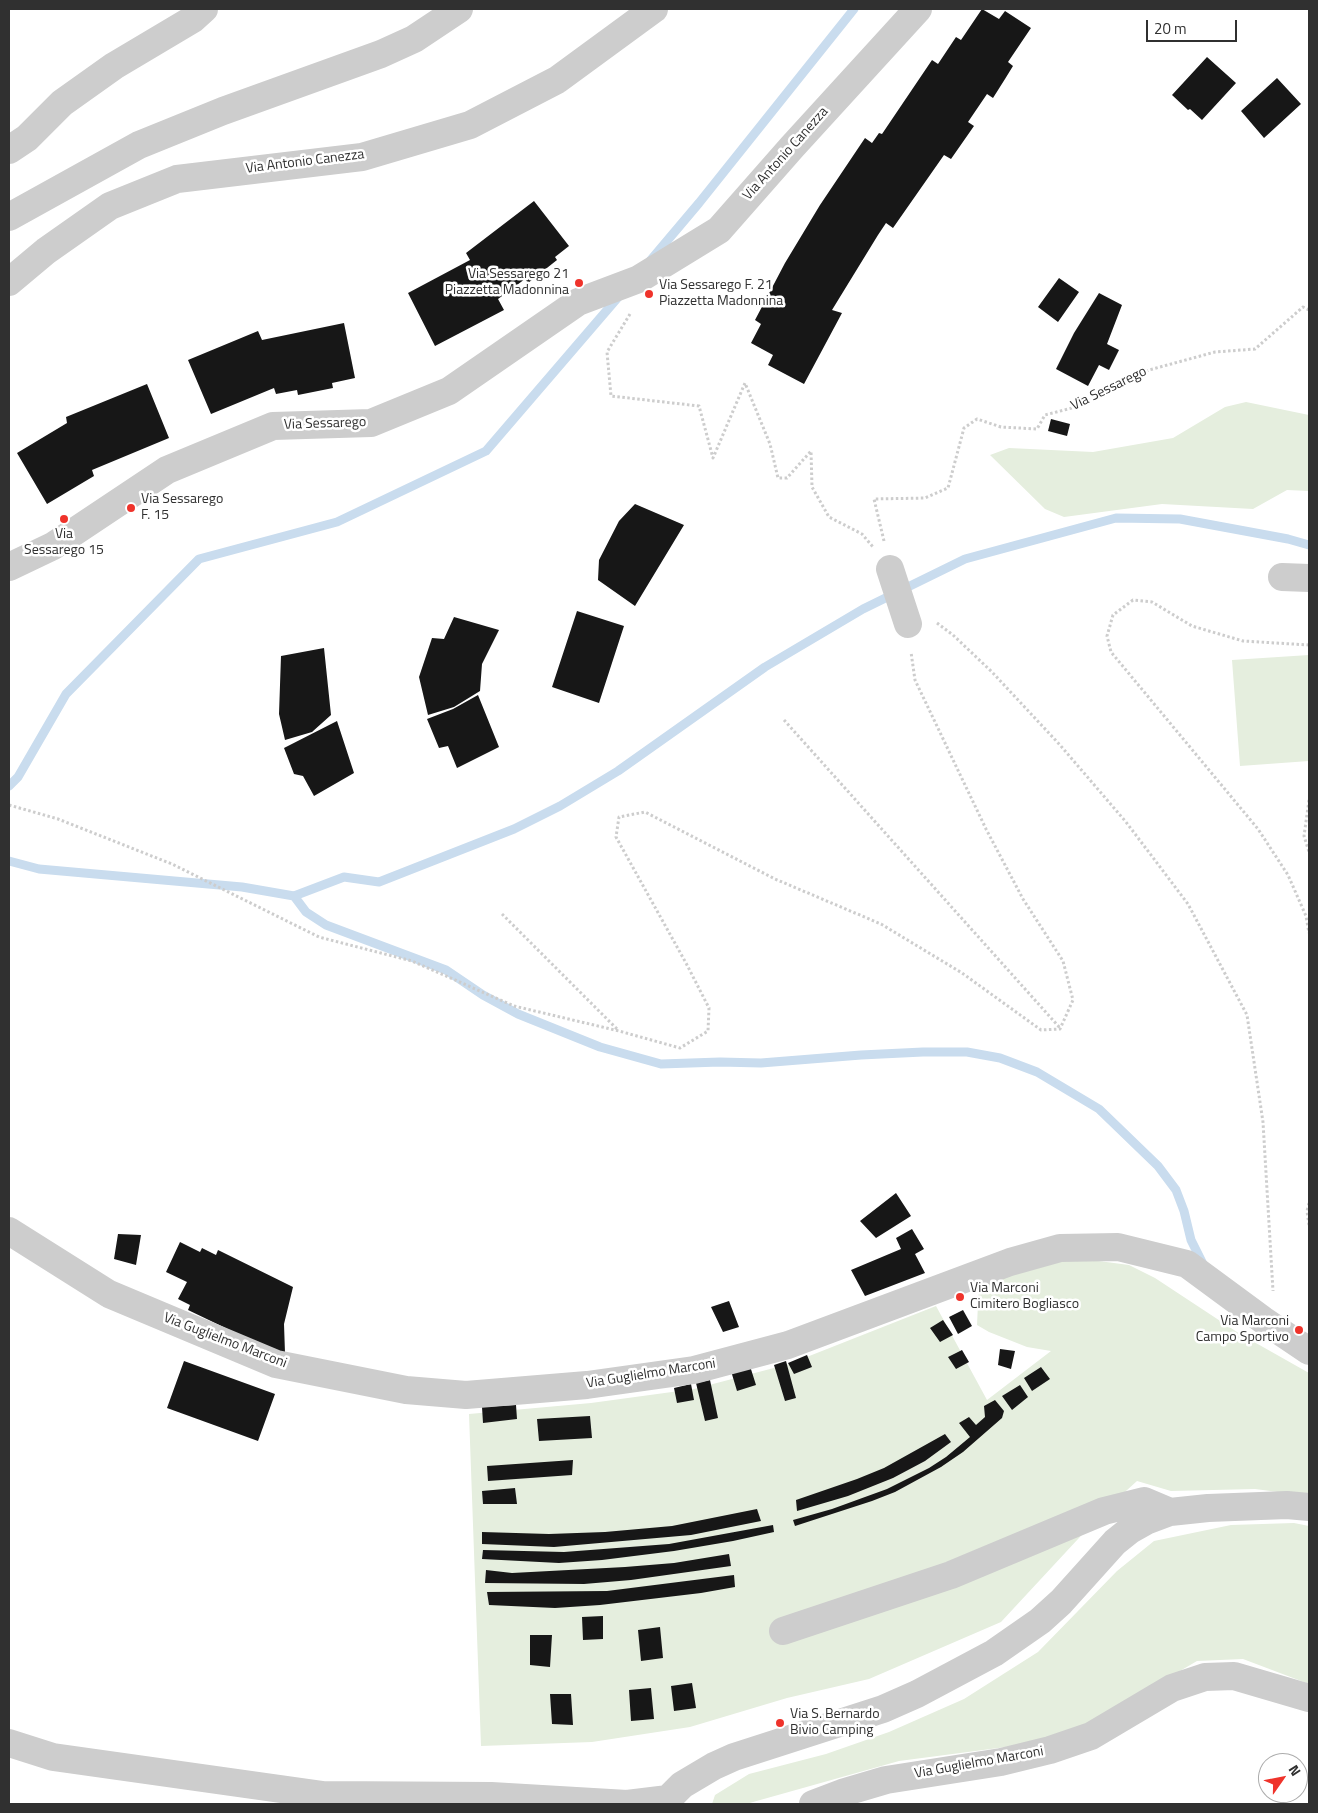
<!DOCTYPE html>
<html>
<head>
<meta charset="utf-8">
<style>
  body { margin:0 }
  #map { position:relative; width:1318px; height:1813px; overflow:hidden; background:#fff; font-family:"Titillium Web",sans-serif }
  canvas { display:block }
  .frame { position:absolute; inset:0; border:10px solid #303030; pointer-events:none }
  .north { position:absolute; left:1258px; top:1753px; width:50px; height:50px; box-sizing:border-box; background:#fff; border:1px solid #acacac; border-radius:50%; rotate:57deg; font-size:14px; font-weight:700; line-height:20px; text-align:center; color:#303030 }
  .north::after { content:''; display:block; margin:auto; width:18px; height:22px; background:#ef332b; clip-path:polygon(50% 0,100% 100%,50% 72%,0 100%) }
  .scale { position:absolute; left:1146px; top:20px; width:91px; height:22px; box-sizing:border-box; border:2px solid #303030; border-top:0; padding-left:6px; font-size:15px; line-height:18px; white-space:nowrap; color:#303030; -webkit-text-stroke:4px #fff; paint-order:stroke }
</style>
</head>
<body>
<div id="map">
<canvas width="1318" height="1813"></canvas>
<div class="frame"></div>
<div class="north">N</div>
<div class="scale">20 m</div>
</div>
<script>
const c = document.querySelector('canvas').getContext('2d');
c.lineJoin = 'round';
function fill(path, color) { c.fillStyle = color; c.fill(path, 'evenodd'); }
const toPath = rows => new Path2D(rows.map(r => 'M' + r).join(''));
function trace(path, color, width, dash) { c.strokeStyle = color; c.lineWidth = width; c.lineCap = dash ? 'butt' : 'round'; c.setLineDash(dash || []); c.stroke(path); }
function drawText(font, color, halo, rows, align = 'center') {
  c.font = font + ' "Titillium Web",sans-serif'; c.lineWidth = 5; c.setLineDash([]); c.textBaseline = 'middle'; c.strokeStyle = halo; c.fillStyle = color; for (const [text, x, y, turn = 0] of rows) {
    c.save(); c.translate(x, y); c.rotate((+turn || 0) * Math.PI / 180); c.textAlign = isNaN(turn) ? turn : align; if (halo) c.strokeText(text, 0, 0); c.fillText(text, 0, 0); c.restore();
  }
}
fill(toPath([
  [1246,402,1309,415,1309,491,1287,490,1253,509,1162,504,1064,517,1045,509,990,455,1009,448,1093,452,1173,438,1225,407],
  [1309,655,1309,761,1240,766,1232,660],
  [1076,1258,1129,1265,1155,1278,1240,1334,1309,1373,1309,1496,1255,1489,1171,1491,1137,1481,1104,1511,1001,1622,869,1679,787,1698,690,1727,592,1742,481,1746,469,1414,591,1403,694,1389,789,1364,936,1306,987,1400,1051,1351,1027,1347,989,1332,977,1325,979,1282],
  [1294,1523,1309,1526,1309,1684,1243,1659,1197,1661,1074,1733,1029,1744,899,1761,746,1804,712,1804,715,1795,749,1774,826,1754,889,1732,964,1699,1038,1652,1117,1571,1154,1541,1231,1525]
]), '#e5eede');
trace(toPath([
  [650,261,699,203,854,9],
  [9,786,18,777,66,694,199,559,337,522,486,451,620,295],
  [9,861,39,869,242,887,294,896,344,877,379,882,514,829,560,806,618,771,765,667,863,609,965,559,1116,518,1180,519,1288,539,1309,545],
  [294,896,306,912,326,925,446,970,483,995,518,1014,600,1047,661,1064,720,1062,761,1063,861,1055,923,1052,967,1052,1000,1058,1037,1072,1099,1109,1158,1166,1176,1190,1184,1211,1191,1240,1204,1266]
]), '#c9dcee', 9);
fill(toPath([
  [982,9,999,19,1005,11,1031,28,1008,62,1013,66,1005,79,993,98,987,94,968,122,974,126,951,159,944,155,893,228,886,223,878,235,832,310,842,313,804,384,768,365,773,355,751,343,761,324,755,320,785,263,820,205,865,138,872,143,879,133,882,134,932,60,938,64,956,37,961,40],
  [1207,57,1236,83,1202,120,1190,109,1188,110,1172,95],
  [1277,78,1301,104,1264,138,1241,111],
  [534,201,569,246,555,257,557,260,528,283,525,279,498,299,504,310,435,346,408,293,470,260,466,253],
  [1059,278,1079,292,1058,322,1038,307],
  [1099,293,1122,305,1107,344,1119,350,1109,370,1099,365,1088,386,1056,369,1074,333],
  [344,323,355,378,332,383,333,388,298,395,297,390,276,394,274,388,211,414,188,360,258,331,262,340],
  [147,384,169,438,92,470,94,476,47,504,17,453,67,423,66,417],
  [1051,419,1070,424,1067,436,1048,431],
  [635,504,684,525,635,606,598,580,599,560,619,521],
  [577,611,624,626,599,703,552,687],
  [454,617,499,630,482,664,480,691,454,707,428,715,419,677,432,638,444,639],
  [324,648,331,715,312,732,285,740,279,714,281,656],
  [478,695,499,747,457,768,448,746,439,748,427,719,453,709],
  [337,721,354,773,314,796,303,776,294,774,284,748],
  [896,1193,911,1216,876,1238,860,1221],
  [912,1229,924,1249,915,1254,925,1273,865,1296,851,1270,901,1249,896,1238],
  [118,1234,141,1235,136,1265,114,1259],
  [180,1242,200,1252,202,1248,216,1255,218,1250,293,1287,284,1324,285,1353,263,1346,188,1310,190,1305,178,1299,187,1282,166,1272],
  [729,1301,739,1327,723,1332,711,1307],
  [963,1310,972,1326,958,1334,949,1317],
  [943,1320,953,1335,940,1342,930,1328],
  [1000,1349,1015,1351,1011,1369,998,1365],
  [962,1350,969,1362,956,1369,948,1357],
  [807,1355,812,1367,794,1374,788,1363],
  [184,1361,275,1394,258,1441,167,1408],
  [786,1361,796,1398,785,1401,774,1365],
  [750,1366,756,1385,737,1391,731,1371],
  [1041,1367,1050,1379,1032,1391,1024,1378],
  [710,1380,718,1418,705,1421,696,1383],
  [691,1384,694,1400,677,1403,674,1388],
  [1020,1385,1028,1397,1012,1410,1002,1396],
  [995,1400,1004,1411,1002,1418,963,1452,941,1467,895,1492,872,1501,795,1526,793,1520,832,1509,887,1489,929,1468,946,1457,970,1437,959,1423,969,1417,976,1425,985,1417,984,1406],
  [516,1405,517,1419,483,1423,482,1407],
  [590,1416,592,1438,539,1441,537,1419],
  [945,1434,951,1442,925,1461,893,1478,848,1496,797,1511,796,1500,857,1479,884,1468],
  [573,1460,572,1475,488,1481,487,1466],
  [515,1488,517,1504,483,1504,482,1491],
  [757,1509,761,1521,691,1535,554,1547,482,1544,482,1532,549,1534,605,1532,672,1526],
  [773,1525,774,1532,733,1541,674,1551,602,1560,559,1563,482,1559,483,1550,564,1552,669,1544],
  [729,1554,731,1566,631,1580,584,1584,485,1583,486,1570,512,1573,625,1567,674,1563],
  [734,1575,735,1587,701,1593,600,1605,555,1608,489,1605,487,1592,607,1591],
  [603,1616,603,1639,583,1640,582,1617],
  [660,1627,663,1658,641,1661,638,1630],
  [530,1635,552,1635,550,1667,530,1665],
  [692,1683,696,1708,674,1711,671,1686],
  [651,1688,654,1719,631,1721,629,1690],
  [550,1694,571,1694,573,1725,552,1724]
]), '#171717');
trace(toPath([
  [630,314,607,352,611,396,699,406,713,458,745,383,770,444,778,478,787,478,811,451,812,487,829,517,862,534,873,547],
  [884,541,874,499,925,498,948,488,964,428,977,419,1001,427,1037,429,1045,415,1076,407,1149,370,1215,352,1255,349,1303,307,1309,310],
  [937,623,953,635,992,672,1060,745,1126,822,1188,904,1247,1015,1263,1122,1273,1291],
  [1309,645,1243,641,1192,626,1152,602,1133,600,1113,615,1107,636,1111,652,1258,829,1288,875,1306,916,1309,933],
  [784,720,1060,1028],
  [1309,800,1304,836,1309,852],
  [9,805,58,819,172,864,319,937,412,961,514,1006,619,1031,680,1048,708,1031,709,1008,686,963,616,837,619,817,645,812,775,879,881,924,962,973,1041,1030,1060,1029,1073,1000,1063,961,1023,899,986,829,915,680,911,652],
  [502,914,618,1030],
  [1309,1203,1307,1211,1309,1225]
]), '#cdcdcd', 3, [2.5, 2.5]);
trace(toPath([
  [9,150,27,138,62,103,114,66,193,19,204,9],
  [9,217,139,145,223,111,381,54,414,39,459,9],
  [9,282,46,251,110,206,177,179,362,157,470,125,557,80,654,9],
  [9,567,53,546,167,470,273,426,371,423,449,391,578,302,639,279,719,230,792,147,918,9],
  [890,569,908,624],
  [1282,577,1309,578],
  [9,1231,109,1294,276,1364,406,1390,466,1395,587,1385,694,1370,788,1345,1010,1262,1060,1248,1118,1247,1187,1264,1263,1320,1309,1351],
  [783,1631,951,1575,1104,1511,1144,1501,1170,1512],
  [9,1743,53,1757,323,1795,491,1796,627,1804,668,1799],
  [667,1804,668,1799,682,1785,714,1766,734,1757,883,1709,917,1694,994,1653,1040,1621,1061,1602,1115,1542,1130,1530,1146,1521,1170,1512,1208,1508,1287,1505,1309,1507],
  [813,1804,842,1793,886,1780,1001,1762,1050,1750,1091,1736,1172,1688,1205,1677,1234,1676,1309,1698]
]), '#cdcdcd', 28);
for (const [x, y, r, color] of [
  [579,283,5,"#ef332b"],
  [649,294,5,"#ef332b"],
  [131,508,5,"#ef332b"],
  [64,519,5,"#ef332b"],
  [960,1297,5,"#ef332b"],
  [1299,1330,5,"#ef332b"],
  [780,1723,5,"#ef332b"]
]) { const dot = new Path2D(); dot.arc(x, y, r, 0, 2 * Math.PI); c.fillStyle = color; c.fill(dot); trace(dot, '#fff', 2); }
drawText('14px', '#303030', '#fff', [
  ["Via Antonio Canezza",786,154,-48],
  ["Via Antonio Canezza",305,162,-7],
  ["Via Sessarego",1109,389,-26],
  ["Via Sessarego",325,424,-2],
  ["Via Guglielmo Marconi",225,1341,21],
  ["Via Guglielmo Marconi",651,1374,-9],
  ["Via Guglielmo Marconi",979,1763,-10]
]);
drawText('14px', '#303030', '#fff', [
  ["Via Sessarego 21",569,275,"right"],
  ["Piazzetta Madonnina",569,291,"right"],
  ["Via Sessarego F. 21",659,286],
  ["Piazzetta Madonnina",659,302],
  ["Via Sessarego",141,500],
  ["F. 15",141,516],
  ["Via",64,535,"center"],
  ["Sessarego 15",64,551,"center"],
  ["Via Marconi",970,1289],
  ["Cimitero Bogliasco",970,1305],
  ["Via Marconi",1289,1322,"right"],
  ["Campo Sportivo",1289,1338,"right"],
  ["Via S. Bernardo",790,1715],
  ["Bivio Camping",790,1731]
], 'left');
</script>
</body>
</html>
